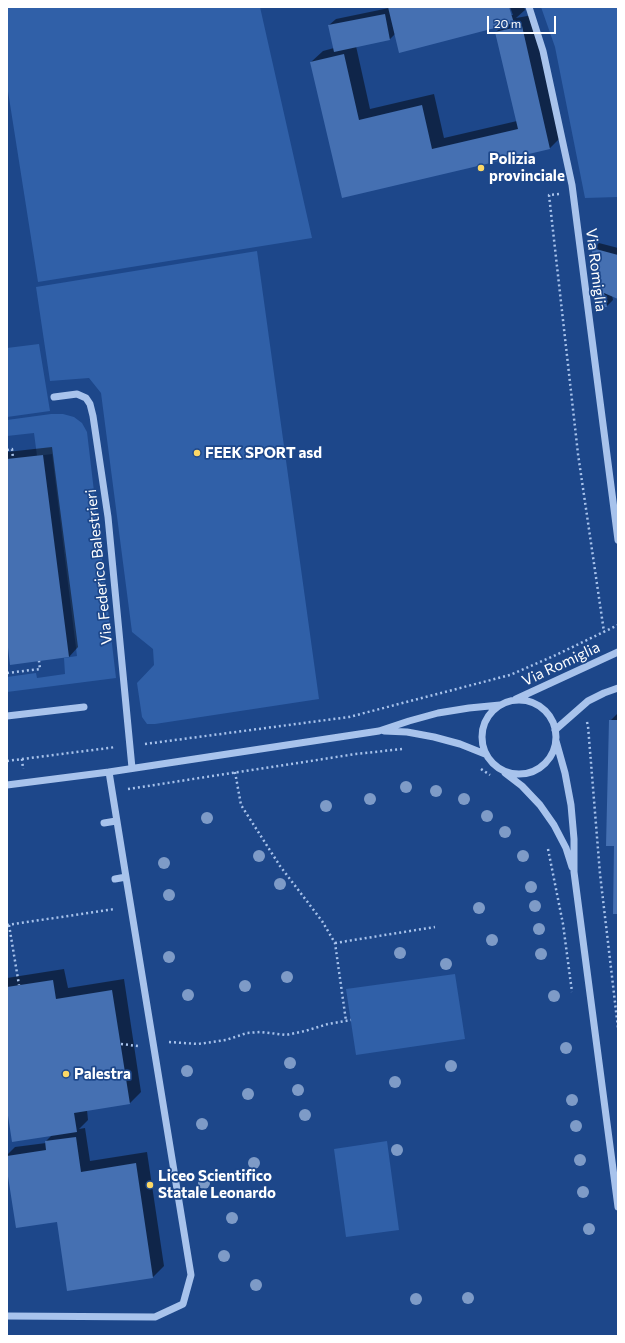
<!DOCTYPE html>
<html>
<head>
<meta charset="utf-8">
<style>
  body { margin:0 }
  #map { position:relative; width:625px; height:1343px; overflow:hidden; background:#1d478a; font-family:Commissioner,sans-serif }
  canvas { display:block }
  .frame { position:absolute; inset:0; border:8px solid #fff; pointer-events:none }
  .scale { position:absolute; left:487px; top:16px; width:69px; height:18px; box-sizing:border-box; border:2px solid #fff; border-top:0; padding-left:5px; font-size:12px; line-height:14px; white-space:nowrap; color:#fff; -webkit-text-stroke:3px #1d478a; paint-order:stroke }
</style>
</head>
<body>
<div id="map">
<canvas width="625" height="1343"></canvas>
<div class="frame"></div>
<div class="scale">20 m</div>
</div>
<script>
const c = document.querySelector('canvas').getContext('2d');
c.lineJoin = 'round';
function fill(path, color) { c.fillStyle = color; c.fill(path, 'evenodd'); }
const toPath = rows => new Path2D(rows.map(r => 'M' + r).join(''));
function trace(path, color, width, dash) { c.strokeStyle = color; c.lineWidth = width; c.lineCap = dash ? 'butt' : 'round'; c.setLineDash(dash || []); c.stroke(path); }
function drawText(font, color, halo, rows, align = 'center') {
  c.font = font + ' Commissioner,sans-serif'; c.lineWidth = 3.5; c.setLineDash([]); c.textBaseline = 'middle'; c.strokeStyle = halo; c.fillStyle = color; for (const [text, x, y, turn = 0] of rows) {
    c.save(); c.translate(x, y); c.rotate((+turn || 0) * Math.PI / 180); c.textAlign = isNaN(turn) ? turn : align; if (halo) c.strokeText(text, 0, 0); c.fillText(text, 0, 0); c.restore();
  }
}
fill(toPath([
  [7,7,260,7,312,238,38,282,7,85],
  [541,7,618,7,618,197,585,198,555,47],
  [257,251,319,699,155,724,147,724,142,717,137,683,154,665,153,649,132,632,101,393,89,378,50,381,36,287],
  [39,344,50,411,7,417,7,348],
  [51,414,63,414,74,417,82,423,87,432,116,678,7,692,7,677,36,673,37,678,65,674,64,658,77,656,52,454,37,456,34,433,7,436,7,420],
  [455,974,465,1039,356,1055,346,989],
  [387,1141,399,1230,346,1237,334,1149]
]), '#3060a8');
fill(toPath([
  [389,7,508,7,511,15,513,15,510,7,524,7,525,10,516,18,533,15,561,137,550,148,343,197,311,62,323,51,334,48,329,25,336,19,389,8],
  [504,24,496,32,517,121,444,138,434,94,370,109,356,46,390,39,395,34],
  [599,243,618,248,618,298,612,295,613,300,607,306,593,249],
  [52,447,78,647,69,657,7,631,7,452],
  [618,713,618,913,610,721],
  [64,969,68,988,124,979,141,1092,130,1103,87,1110,88,1120,79,1129,85,1128,90,1161,147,1152,164,1266,153,1277,58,1221,7,1163,7,1155,15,1147,46,1143,46,1141,52,1135,7,1102,7,978]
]), '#0007');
fill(toPath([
  [388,7,509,7,514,23,399,53],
  [385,14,390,40,334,52,328,25],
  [522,26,550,149,342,198,310,62,344,54,359,120,422,105,432,149,518,129,495,32],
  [592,248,618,255,618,299,604,293,607,307,594,307],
  [43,455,69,657,10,665,7,639,7,459],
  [609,720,618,720,618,914,613,914,614,846,606,846],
  [53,980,56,999,112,990,130,1104,74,1113,77,1132,12,1142,7,1109,7,987],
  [76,1137,81,1172,136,1163,153,1278,67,1291,57,1222,16,1228,7,1170,7,1156,46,1150,45,1141]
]), '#4570b2');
trace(toPath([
  [559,194,549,195,578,454,604,632],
  [7,450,12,449,13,458],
  [7,673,40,669,39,661],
  [587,722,588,726,600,874,618,1028],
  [145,744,349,717,510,675,556,655,618,625],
  [22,759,23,769],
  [7,761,116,747],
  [481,769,490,775],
  [235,772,241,805,280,866,322,921,335,943,346,1021],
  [128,789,356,754,402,749],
  [548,849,563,924,572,992],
  [7,925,115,909],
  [9,925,19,985],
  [335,943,435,927],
  [169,1042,198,1044,226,1040,247,1033,261,1032,286,1035,305,1031,328,1024,351,1020],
  [121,1044,138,1046]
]), '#a8c3ec', 2.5, [2, 3]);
trace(toPath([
  [529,7,543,51,572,185,618,540],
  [54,397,77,394,86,398,90,404,93,416,108,517,132,768],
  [516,699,618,652],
  '482 737a37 37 0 1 1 74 0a37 37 0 1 1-74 0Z',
  [7,716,84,707],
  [555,730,588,701,604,693,618,688],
  [384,731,407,732,434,737,460,744,485,754],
  [556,741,565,773,571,805,574,839,574,872,618,1207],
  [109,772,126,877,115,879],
  [505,773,522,786,540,805,554,825,566,848,572,867],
  [7,785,109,772,379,731,409,721,438,713,469,708,500,705],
  [104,823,116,821],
  [7,1316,155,1317,183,1304,191,1275,126,877]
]), '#a8c3ec', 7);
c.fillStyle = '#7e9bc7';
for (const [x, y] of [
  [406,787],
  [436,791],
  [370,799],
  [464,799],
  [326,806],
  [487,816],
  [207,818],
  [505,832],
  [259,856],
  [523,856],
  [164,863],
  [280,884],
  [531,887],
  [169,895],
  [535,906],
  [479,908],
  [539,929],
  [492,940],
  [400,953],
  [541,954],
  [169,957],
  [446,964],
  [287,977],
  [245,986],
  [188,995],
  [554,996],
  [566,1048],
  [290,1063],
  [451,1066],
  [187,1071],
  [395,1082],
  [298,1090],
  [248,1094],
  [572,1100],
  [305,1115],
  [202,1124],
  [576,1126],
  [397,1150],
  [580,1160],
  [254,1163],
  [204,1183],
  [583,1192],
  [232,1218],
  [589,1229],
  [224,1256],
  [256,1285],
  [468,1298],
  [416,1299]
]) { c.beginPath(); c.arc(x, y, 6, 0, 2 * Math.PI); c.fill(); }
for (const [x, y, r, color] of [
  [481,168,4,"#fcd866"],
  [197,453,4,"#fcd866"],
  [66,1074,4,"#fcd866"],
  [150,1185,4,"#fcd866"]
]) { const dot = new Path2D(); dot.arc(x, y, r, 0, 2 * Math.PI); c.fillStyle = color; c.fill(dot); trace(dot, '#1d478a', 1.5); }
drawText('bold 15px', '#fff', '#1d478a', [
  ["Polizia",489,159],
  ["provinciale",489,176],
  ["FEEK SPORT asd",205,453],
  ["Palestra",74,1074],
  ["Liceo Scientifico",158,1176],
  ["Statale Leonardo",158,1193]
], 'left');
drawText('15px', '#fff', '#1d478a', [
  ["Via Romiglia",596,270,83],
  ["Via Federico Balestrieri",99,567,-96],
  ["Via Romiglia",561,664,-25]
]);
</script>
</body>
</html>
